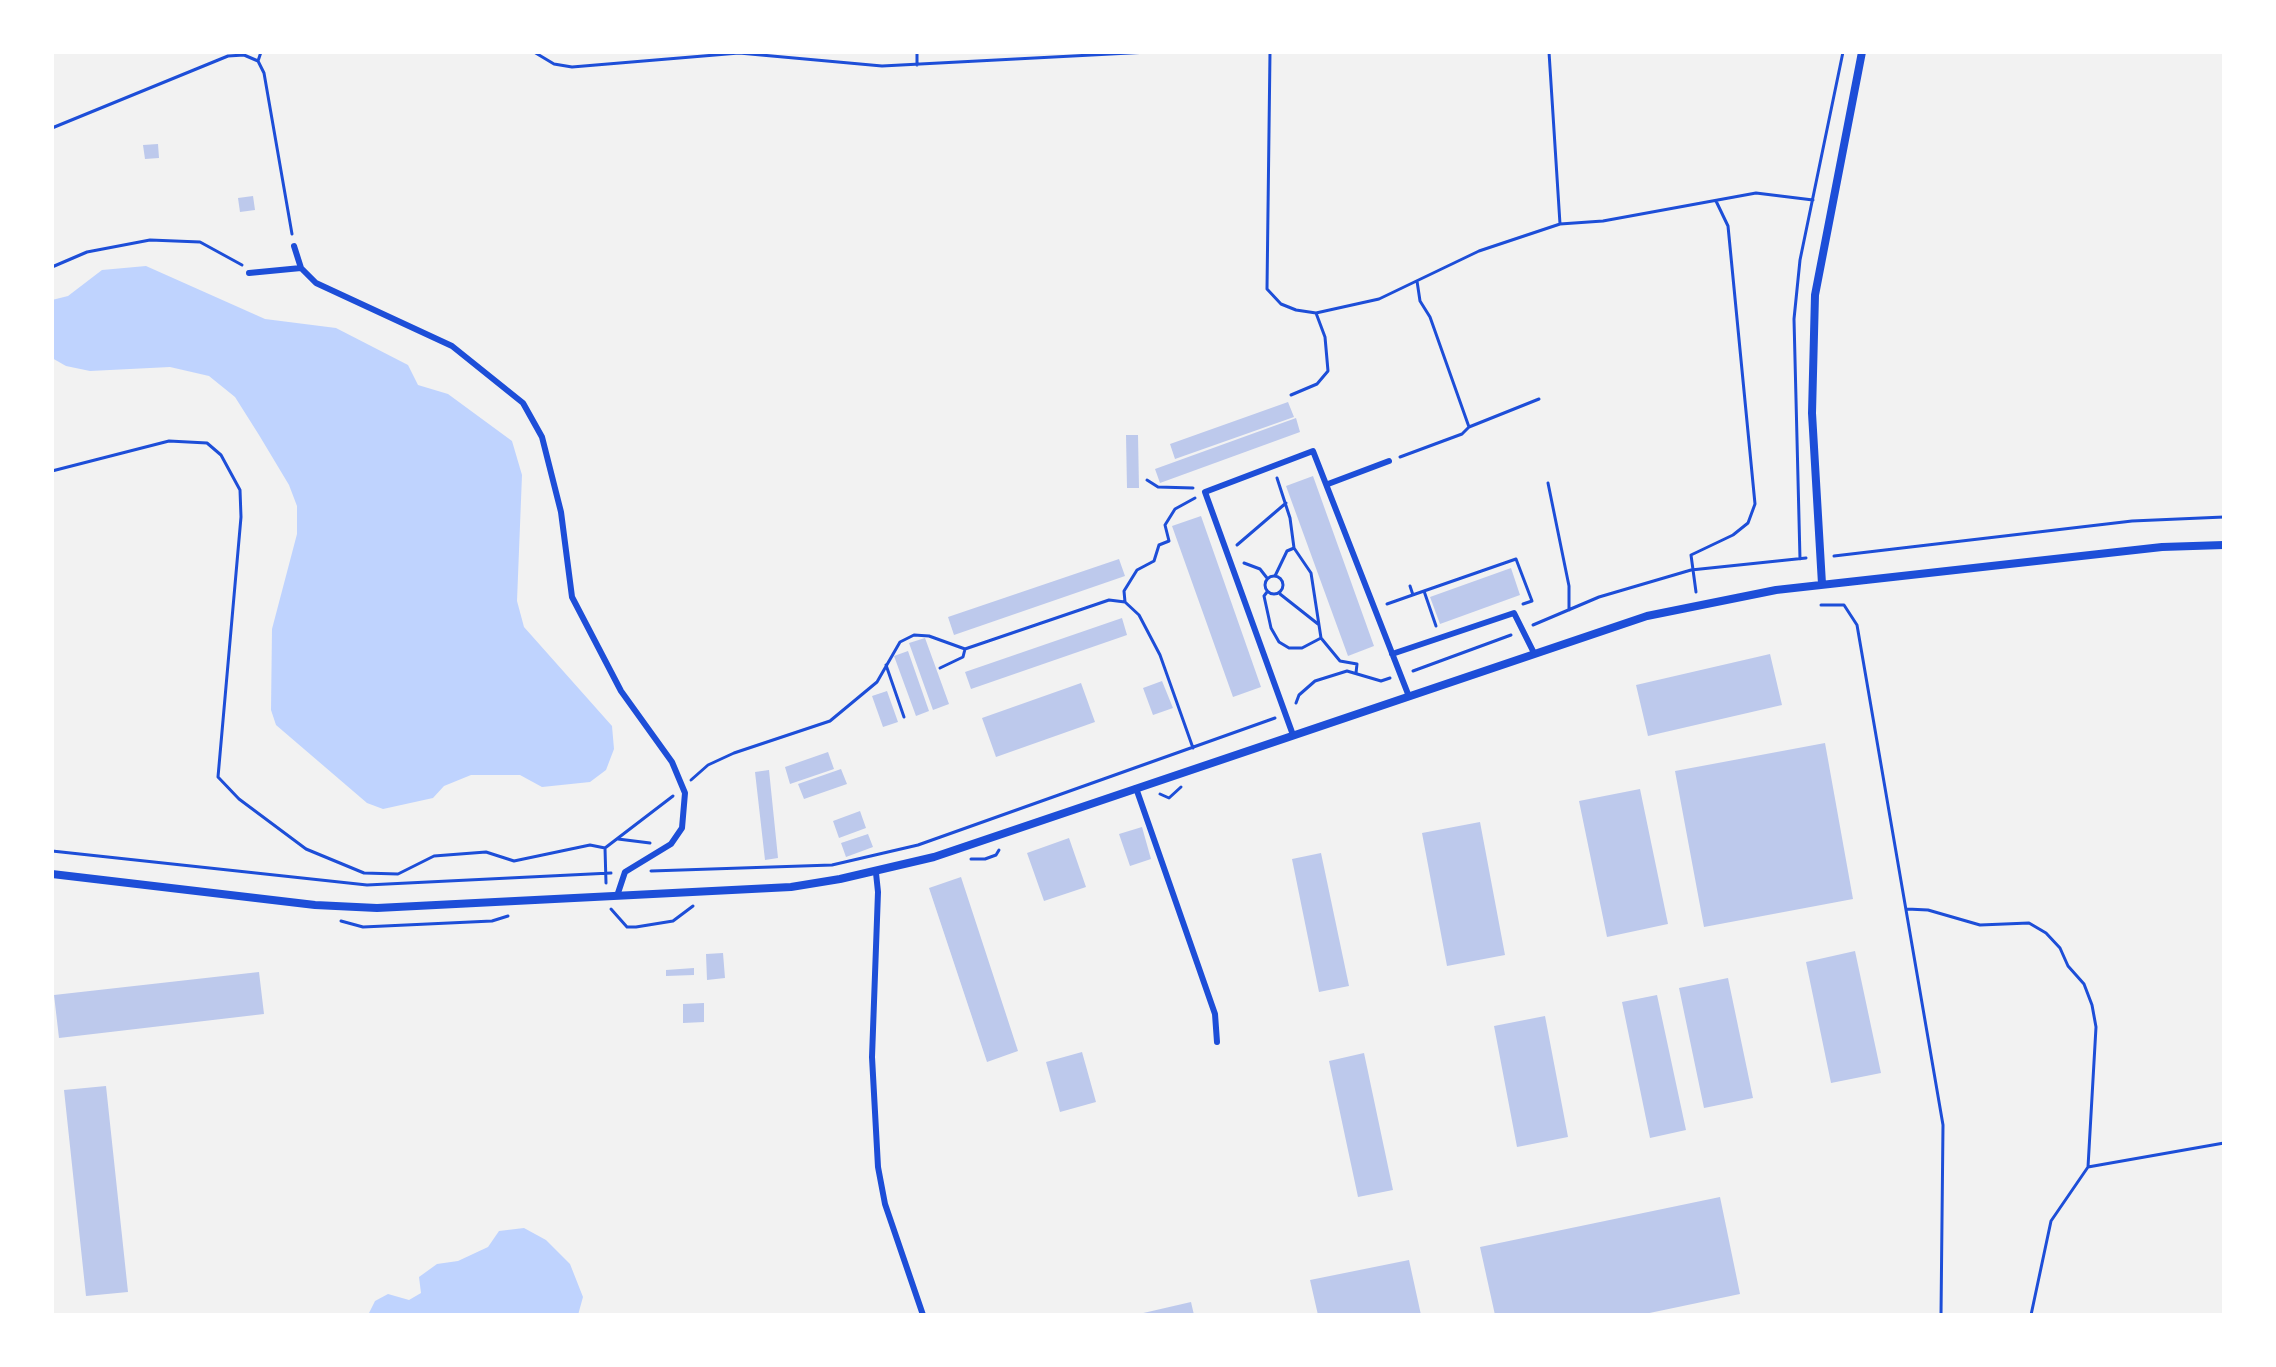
<!DOCTYPE html>
<html>
<head>
<meta charset="utf-8">
<style>
  body { margin:0 }
  #map { position:relative; width:2276px; height:1367px; overflow:hidden; background:#f2f2f2; font-family:"Roboto Condensed",sans-serif }
  canvas { display:block }
  .frame { position:absolute; inset:0; border:54px solid #fff; pointer-events:none }
</style>
</head>
<body>
<div id="map">
<canvas width="2276" height="1367"></canvas>
<div class="frame"></div>
</div>
<script>
const c = document.querySelector('canvas').getContext('2d');
c.lineJoin = 'round';
function fill(path, color) { c.fillStyle = color; c.fill(path, 'evenodd'); }
const toPath = rows => new Path2D(rows.map(r => 'M' + r).join(''));
function trace(path, color, width, dash) { c.strokeStyle = color; c.lineWidth = width; c.lineCap = dash ? 'butt' : 'round'; c.setLineDash(dash || []); c.stroke(path); }
fill(toPath([
  [146,266,265,319,336,328,408,365,418,385,448,394,512,441,522,475,517,601,524,627,612,726,614,749,606,770,590,782,542,787,520,775,471,775,444,786,433,798,383,809,367,803,276,725,271,710,272,629,297,534,297,506,289,485,259,435,235,397,209,376,170,367,90,371,66,366,52,358,52,300,68,296,102,270],
  [524,1228,546,1240,570,1264,583,1297,578,1315,368,1315,375,1301,388,1294,409,1300,421,1293,419,1277,437,1264,458,1261,488,1247,499,1231]
]), '#bfd3fe');
fill(toPath([
  [158,144,159,158,145,159,143,145],
  [253,196,255,210,240,212,238,198],
  [1288,402,1294,417,1175,459,1170,444],
  [1296,418,1300,432,1160,483,1155,469],
  [1126,435,1138,435,1139,488,1127,488],
  [1313,476,1374,646,1348,656,1286,486],
  [1201,516,1261,687,1233,697,1172,526],
  [1119,559,1125,576,954,635,948,617],
  [1511,568,1520,595,1440,624,1430,597],
  [1122,618,1127,635,971,689,965,672],
  [925,638,949,704,933,710,909,643],
  [908,651,929,711,916,716,894,656],
  [1770,654,1782,705,1648,736,1636,685],
  [1162,681,1173,708,1153,715,1143,688],
  [1081,683,1095,722,996,757,982,718],
  [887,691,898,722,883,727,872,696],
  [1825,743,1853,899,1704,927,1675,771],
  [828,752,834,769,790,784,785,767],
  [841,769,847,784,804,799,798,784],
  [769,770,778,858,765,860,755,772],
  [1640,789,1668,924,1607,937,1579,801],
  [860,811,866,828,839,838,833,821],
  [1480,822,1505,955,1447,966,1422,833],
  [1142,827,1151,859,1130,866,1119,834],
  [868,834,873,847,846,857,841,843],
  [1069,838,1086,887,1044,901,1027,853],
  [1321,853,1349,986,1319,992,1292,859],
  [961,877,1018,1051,987,1062,929,888],
  [1855,951,1881,1073,1831,1083,1806,962],
  [723,953,725,978,707,980,706,954],
  [694,968,694,975,666,976,666,970],
  [259,972,264,1014,59,1038,54,995],
  [1728,978,1753,1098,1704,1108,1679,988],
  [1657,995,1686,1130,1650,1138,1622,1002],
  [704,1003,704,1022,683,1023,683,1004],
  [1545,1016,1568,1137,1517,1147,1494,1026],
  [1082,1052,1096,1102,1060,1112,1046,1062],
  [1364,1053,1393,1190,1358,1197,1329,1061],
  [106,1086,128,1292,86,1296,64,1090],
  [1720,1197,1740,1294,1640,1315,1495,1315,1480,1247],
  [1409,1260,1421,1315,1318,1315,1310,1280],
  [1191,1302,1194,1315,1139,1315,1139,1314]
]), '#bdc9ec');
trace(toPath([
  [534,52,554,64,572,67,739,53,882,66,1149,52],
  [917,52,917,65],
  [1270,52,1267,289,1281,304,1296,310,1316,313,1379,299,1479,251,1560,224,1603,221,1756,193,1813,200],
  [1549,52,1560,224],
  [258,61,261,52],
  [52,128,228,56,244,55,258,61,264,73,292,234],
  [52,267,87,252,150,240,200,242,242,265],
  [1291,395,1317,384,1328,371,1325,337,1316,313],
  [1469,427,1539,399],
  [1400,457,1462,434,1469,427,1430,317,1420,301,1417,281],
  [52,471,169,441,207,443,221,455,240,490,241,517,218,777,239,799,306,849,364,873,398,874,434,856,486,852,514,861,590,845,605,848],
  [1277,478,1290,518,1294,548,1311,573,1321,638,1340,661,1357,664,1356,673],
  [1147,480,1158,487,1193,488],
  [1548,483,1569,586,1569,610],
  [1237,545,1286,503],
  [1834,556,2132,521,2224,517],
  [1800,559,1794,319,1800,260,1843,52],
  [1244,563,1260,569,1267,578],
  '1265 585a9 9 0 1 1 18 0a9 9 0 1 1-18 0Z',
  [1275,576,1287,551,1294,548],
  [1410,586,1413,595],
  [1424,591,1516,559,1532,601,1523,604],
  [1267,592,1264,596,1271,628,1279,642,1289,648,1302,648,1321,638],
  [1696,592,1691,555,1733,535,1748,523,1755,504,1728,226,1716,201],
  [1280,594,1318,624],
  [1125,602,1124,591,1137,570,1154,561,1159,545,1169,541,1165,525,1175,509,1195,498],
  [1387,604,1424,591,1436,626],
  [1821,605,1844,605,1857,625,1943,1125,1941,1315],
  [1533,625,1599,597,1691,570,1806,558],
  [886,665,904,717],
  [940,668,963,657,965,649],
  [1413,671,1511,635],
  [1296,703,1299,695,1315,681,1347,671,1381,681,1390,678],
  [691,780,708,765,734,753,830,721,877,682,900,642,914,635,929,636,965,649,1109,600,1125,602,1139,615,1160,655,1193,748],
  [1160,794,1169,798,1181,787],
  [618,839,650,843],
  [52,851,367,885,611,873],
  [971,859,985,859,996,855,999,850],
  [651,871,832,865,918,845,1275,718],
  [606,883,605,848,673,796],
  [611,909,627,927,636,927,673,921,693,906],
  [1907,909,1928,910,1980,925,2029,923,2046,933,2060,948,2068,966,2084,984,2092,1005,2096,1027,2088,1167,2051,1221,2031,1315],
  [341,921,363,927,492,921,508,916],
  [2088,1167,2224,1143]
]), '#1d4ed8', 3);
trace(toPath([
  [294,246,301,268,316,283,452,346,523,403,542,437,561,512,572,597,621,691,672,762,685,793,682,828,671,844,625,872,617,896],
  [249,273,301,268],
  [1328,484,1389,461],
  [1392,654,1514,613,1534,653],
  [1293,735,1205,492,1313,451,1408,694],
  [1136,788,1215,1014,1217,1042],
  [876,873,878,892,872,1057,878,1167,885,1204,923,1315]
]), '#1d4ed8', 6);
trace(toPath([
  [1822,584,1812,413,1815,295,1862,52],
  [52,874,315,905,377,908,791,887,840,879,934,857,1647,616,1776,590,2162,547,2224,545]
]), '#1d4ed8', 8);
</script>
</body>
</html>
